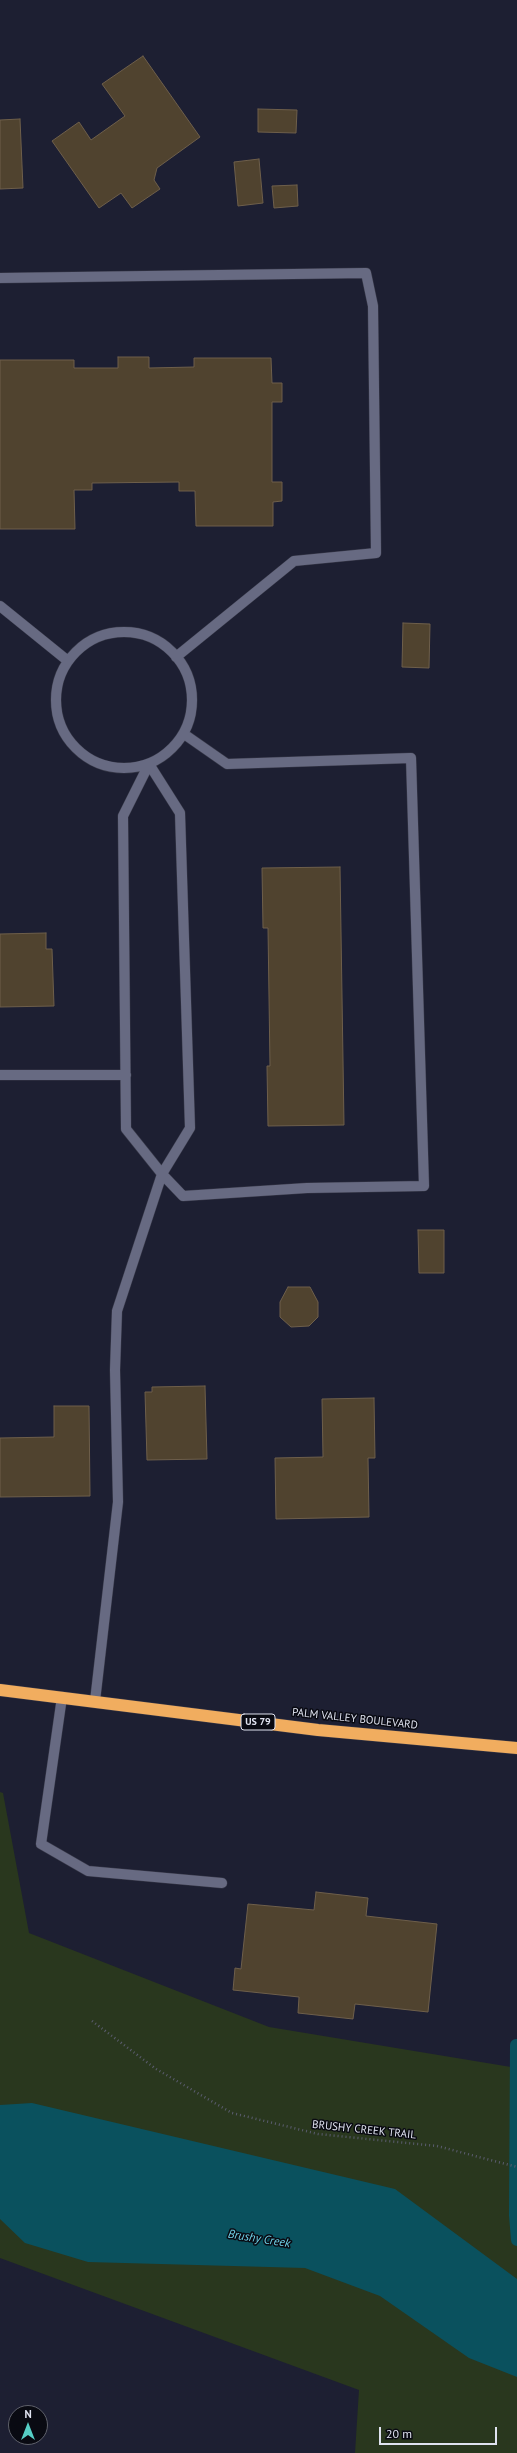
<!DOCTYPE html>
<html>
<head>
<meta charset="utf-8">
<style>
  body { margin:0 }
  #map { position:relative; width:517px; height:2453px; overflow:hidden; background:#1d1f32; font-family:"PT Sans",sans-serif }
  canvas { display:block }
  .north { position:absolute; left:8px; top:2405px; width:40px; height:40px; box-sizing:border-box; background:#090a12; border:1px solid #5f616b; border-radius:50%; rotate:0deg; font-size:11px; font-weight:700; line-height:16px; text-align:center; color:#e0e3f0 }
  .north::after { content:''; display:block; margin:auto; width:14px; height:18px; background:#55cec5; clip-path:polygon(50% 0,100% 100%,50% 72%,0 100%) }
  .scale { position:absolute; left:379px; top:2427px; width:118px; height:18px; box-sizing:border-box; border:2px solid #e0e3f0; border-top:0; padding-left:5px; font-size:12px; line-height:14px; white-space:nowrap; color:#e0e3f0; -webkit-text-stroke:3px #090a12; paint-order:stroke }
</style>
</head>
<body>
<div id="map">
<canvas width="517" height="2453"></canvas>
<div class="north">N</div>
<div class="scale">20 m</div>
</div>
<script>
const c = document.querySelector('canvas').getContext('2d');
c.lineJoin = 'round';
function fill(path, color) { c.fillStyle = color; c.fill(path, 'evenodd'); }
const toPath = rows => new Path2D(rows.map(r => 'M' + r).join(''));
function trace(path, color, width, dash) { c.strokeStyle = color; c.lineWidth = width; c.lineCap = dash ? 'butt' : 'round'; c.setLineDash(dash || []); c.stroke(path); }
function drawText(font, color, halo, rows, align = 'center') {
  c.font = font + ' "PT Sans",sans-serif'; c.lineWidth = 3; c.setLineDash([]); c.textBaseline = 'middle'; c.strokeStyle = halo; c.fillStyle = color; for (const [text, x, y, turn = 0] of rows) {
    c.save(); c.translate(x, y); c.rotate((+turn || 0) * Math.PI / 180); c.textAlign = isNaN(turn) ? turn : align; if (halo) c.strokeText(text, 0, 0); c.fillText(text, 0, 0); c.restore();
  }
}
fill(toPath([
  [0,1792,3,1793,29,1933,269,2027,517,2068,517,2453,355,2453,359,2390,0,2258]
]), '#29371e');
fill(toPath([
  [32,2103,395,2189,517,2279,517,2377,469,2358,380,2296,305,2268,88,2262,25,2243,0,2219,0,2105]
]), '#0a515e');
trace(toPath([
  [516,2045,515,2215,517,2240]
]), '#0a515e', 12);
const building = toPath([
  [143,56,200,137,157,168,154,180,160,189,132,208,121,193,99,208,52,141,79,122,91,140,125,116,102,84,143,56],
  [258,109,297,110,296,133,258,132,258,109],
  [20,119,23,188,0,189,0,120,20,119],
  [259,159,263,203,238,206,234,162,259,159],
  [297,185,298,206,274,208,272,186,297,185],
  [118,357,149,357,149,368,194,367,194,358,271,358,272,383,282,383,282,402,272,402,272,482,282,482,282,501,273,502,273,526,196,526,195,491,179,491,179,482,92,483,92,490,74,490,75,529,0,529,0,360,74,360,74,368,118,368,118,357],
  [403,623,430,624,429,668,402,667,403,623],
  [340,867,344,1125,268,1126,267,1066,270,1066,268,928,263,928,262,868,340,867],
  [46,933,46,949,52,949,54,1006,0,1007,0,934,46,933],
  [418,1230,444,1230,444,1273,419,1273,418,1230],
  [288,1287,310,1287,318,1302,318,1317,309,1326,291,1327,280,1317,280,1302,288,1287],
  [205,1386,207,1459,147,1460,145,1392,152,1392,152,1387,205,1386],
  [374,1398,375,1458,368,1458,369,1517,276,1519,275,1458,323,1457,322,1399,374,1398],
  [54,1406,89,1406,90,1496,0,1497,0,1438,54,1437,54,1406],
  [316,1892,368,1898,366,1916,437,1924,428,2012,355,2004,353,2019,298,2013,299,1997,233,1990,235,1968,241,1969,248,1904,314,1910,316,1892]
]);
fill(building, '#50432f');
trace(building, '#6e5f4b', 1);
const minor = toPath([
  [0,278,366,273,373,306,376,553,294,561,176,657],
  [0,606,68,661],
  '56 700a68 68 0 1 1 136 0a68 68 0 1 1-136 0Z',
  [149,764,123,816,126,1129,162,1174,183,1196,307,1188,424,1186,411,758,227,764,184,734],
  [0,1075,126,1075],
  [62,1697,41,1844,88,1871,222,1883],
  [95,1701,118,1502,115,1370,117,1311,162,1174,190,1128,180,813,149,764]
]);
const highway = toPath([
  [0,1690,318,1730,517,1748]
]);
trace(minor, '#383949', 11);
trace(highway, '#383949', 13);
trace(toPath([
  [92,2021,156,2069,232,2113,318,2134,437,2146,517,2167]
]), '#5b5d6f', 2.5, [1, 3]);
trace(minor, '#676a82', 10);
trace(highway, '#f1ad5f', 12);
for (const [x, y, w] of [
  [258,1722,34]
]) { const box = new Path2D(); box.roundRect(x - w / 2, y - 8, w, 16, 3); c.fillStyle = '#090a12'; c.fill(box); trace(box, '#e0e3f0', 1); }
drawText('bold 10px', '#e0e3f0', null, [
  ["US 79",258,1722]
]);
drawText('11px', '#e0e3f0', '#090a12', [
  ["PALM VALLEY BOULEVARD",355,1719,6],
  ["BRUSHY CREEK TRAIL",364,2130,6]
]);
drawText('italic 12px', '#6fd1e7', '#090a12', [
  ["Brushy Creek",259,2239,9]
]);
</script>
</body>
</html>
